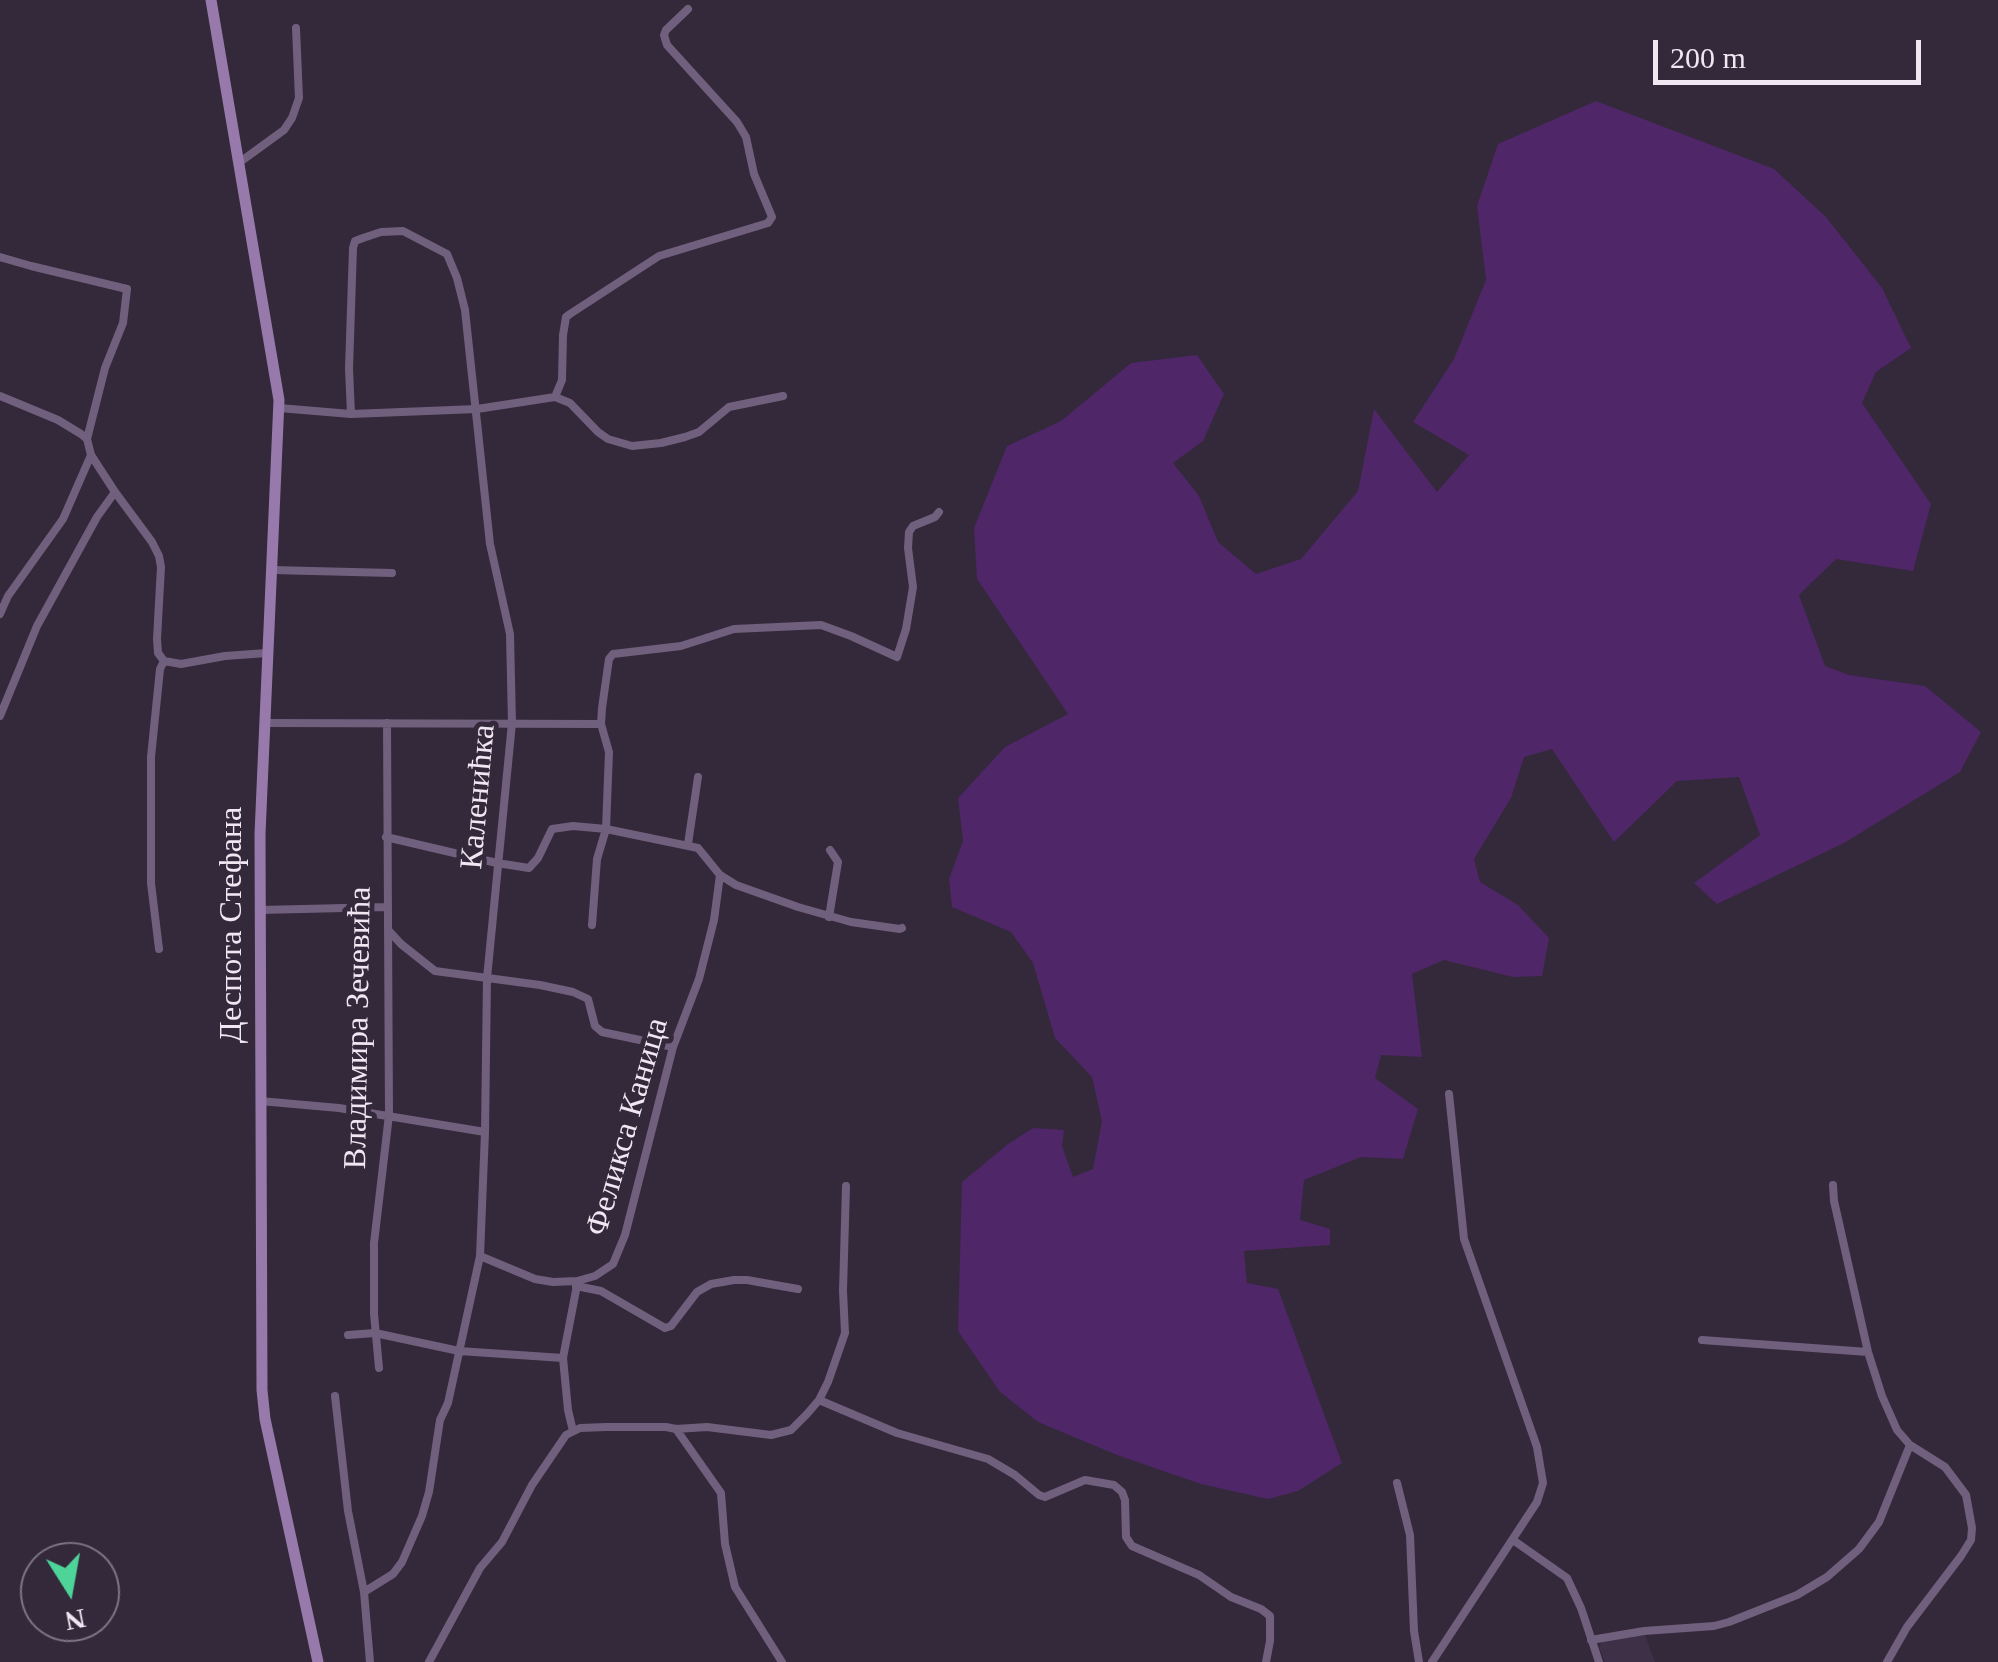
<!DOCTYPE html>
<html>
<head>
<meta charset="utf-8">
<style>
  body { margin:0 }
  #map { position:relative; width:1998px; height:1662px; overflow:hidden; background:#33293a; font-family:Georgia,serif }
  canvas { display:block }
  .north { position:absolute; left:20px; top:1542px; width:100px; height:100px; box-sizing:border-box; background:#33293a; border:2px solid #7e7584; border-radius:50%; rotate:169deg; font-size:28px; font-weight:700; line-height:40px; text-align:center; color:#efe8f3 }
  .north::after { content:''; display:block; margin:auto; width:35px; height:45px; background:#4ed399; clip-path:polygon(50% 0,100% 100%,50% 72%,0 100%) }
  .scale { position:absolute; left:1653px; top:40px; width:268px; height:45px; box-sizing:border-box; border:5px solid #efe8f3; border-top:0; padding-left:12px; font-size:30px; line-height:35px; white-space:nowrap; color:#efe8f3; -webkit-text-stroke:8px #33293a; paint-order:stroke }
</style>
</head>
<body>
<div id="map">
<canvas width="1998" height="1662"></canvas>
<div class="north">N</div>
<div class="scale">200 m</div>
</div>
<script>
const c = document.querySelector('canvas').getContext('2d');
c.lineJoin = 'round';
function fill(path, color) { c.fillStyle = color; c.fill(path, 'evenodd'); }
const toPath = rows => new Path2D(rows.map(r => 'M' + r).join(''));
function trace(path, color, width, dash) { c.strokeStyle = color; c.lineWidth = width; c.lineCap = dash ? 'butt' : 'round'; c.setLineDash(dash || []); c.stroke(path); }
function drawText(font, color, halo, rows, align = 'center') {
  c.font = font + ' Georgia,serif'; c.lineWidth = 10; c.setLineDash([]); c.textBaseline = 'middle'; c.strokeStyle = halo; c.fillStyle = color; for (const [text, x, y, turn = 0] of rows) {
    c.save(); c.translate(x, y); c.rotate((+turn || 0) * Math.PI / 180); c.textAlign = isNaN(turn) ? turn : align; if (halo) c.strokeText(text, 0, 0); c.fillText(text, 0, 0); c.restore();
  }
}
fill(toPath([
  [1645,1635,1655,1662,1605,1662,1599,1647,1602,1641]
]), '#3e3147');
fill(toPath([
  [1596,101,1774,169,1826,217,1882,288,1911,348,1876,372,1862,403,1931,504,1913,571,1836,559,1799,595,1825,666,1849,675,1925,686,1981,732,1960,772,1844,843,1717,904,1694,883,1760,835,1739,777,1677,781,1614,842,1552,749,1524,757,1511,798,1474,859,1480,882,1518,905,1549,938,1542,976,1513,977,1444,960,1412,974,1422,1057,1381,1055,1375,1078,1418,1109,1403,1159,1361,1157,1304,1180,1300,1220,1330,1229,1330,1245,1244,1251,1247,1283,1278,1289,1342,1463,1298,1491,1268,1499,1201,1484,1117,1455,1038,1422,1000,1392,958,1331,962,1182,1008,1144,1033,1128,1064,1130,1062,1146,1073,1177,1093,1169,1102,1121,1092,1077,1055,1038,1033,963,1011,932,952,907,949,879,963,841,958,798,1005,747,1068,714,977,579,974,528,1007,446,1061,421,1131,363,1197,355,1224,394,1203,441,1173,463,1199,496,1218,542,1256,574,1301,559,1358,491,1374,409,1437,492,1469,455,1413,422,1454,359,1486,280,1477,206,1498,144]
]), '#4f2667');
trace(toPath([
  [240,162,284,130,292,118,299,98,296,28],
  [0,257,31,266,127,289,123,323,105,368,87,439],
  [0,396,58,420,81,434,87,439,91,455,115,492,152,542,159,556,161,567,157,639,158,653,164,661,181,664,225,656,267,653],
  [555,397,562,380,563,335,566,317,570,314,659,256,768,223,772,217,754,174,746,137,737,122,667,45,664,35,666,30,688,9],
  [279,408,351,414,477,409,555,397,570,403,598,432,608,439,632,446,661,443,685,437,699,432,729,407,783,396],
  [351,414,349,369,353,248,355,241,363,238,381,232,403,231,447,254,457,278,465,310,490,544,510,634,512,723,487,978,485,1132,480,1256,448,1403,440,1420,429,1492,422,1516,402,1562,393,1574,364,1592],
  [272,570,392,573],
  [0,614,8,596,63,519,91,455],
  [0,716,37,626,97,517,115,492],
  [264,723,601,724],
  [386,837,497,863,529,868,538,858,552,829,573,826,606,829,698,848,720,875,736,885,798,907,851,922,900,929,902,928],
  [688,844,698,777],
  [260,910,387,907],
  [829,917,838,862,830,850],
  [592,925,597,859,606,829,609,752,601,724,602,708,609,659,613,654,681,646,734,629,821,625,851,636,897,657,906,629,913,587,908,548,909,532,913,526,935,517,939,512],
  [389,931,401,944,435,971,540,985,573,992,588,999,595,1026,602,1032,673,1047],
  [159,949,151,883,151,757,160,669,164,661],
  [260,1101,339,1108,485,1132],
  [1833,1185,1834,1201,1868,1352,1882,1396,1897,1430,1910,1445,1945,1467,1966,1495,1972,1528,1971,1540,1961,1556,1907,1627,1887,1662],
  [480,1256,535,1279,553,1282,577,1281,595,1276,613,1264,625,1235,673,1047,699,979,714,920,720,875],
  [576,1286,601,1291,665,1328,671,1326,697,1292,711,1284,734,1280,747,1280,798,1289],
  [348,1335,375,1333,459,1351,563,1358],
  [1702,1340,1868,1352],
  [379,1368,374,1314,374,1243,389,1115,387,723],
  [335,1396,348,1511,364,1592,370,1662],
  [819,1400,897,1433,988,1459,1015,1475,1039,1495,1045,1497,1085,1480,1114,1485,1122,1492,1125,1500,1126,1537,1132,1546,1199,1575,1231,1597,1261,1609,1270,1616,1270,1641,1266,1662],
  [676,1429,721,1493,725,1544,735,1587,782,1662],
  [573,1431,568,1410,563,1358,577,1285],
  [1397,1483,1410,1535,1414,1631,1419,1662],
  [1513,1540,1567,1578,1581,1608,1599,1662],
  [1591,1640,1644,1631,1714,1626,1729,1622,1797,1595,1827,1577,1859,1549,1879,1522,1910,1445],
  [429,1662,480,1568,502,1542,532,1485,566,1435,580,1428,606,1427,666,1427,676,1429,707,1427,771,1435,791,1430,807,1414,819,1400,828,1382,845,1333,843,1291,846,1186],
  [1432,1662,1537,1502,1543,1483,1537,1447,1464,1239,1449,1094]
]), '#715f7e', 8);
trace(toPath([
  [211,0,279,400,260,834,262,1390,265,1419,318,1662]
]), '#977aab', 11);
drawText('32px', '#efe8f3', '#33293a', [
  ["Каленићка",479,797,-85],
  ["Деспота Стефана",233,925,-90],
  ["Владимира Зечевића",359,1028,-89],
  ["Феликса Каница",628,1127,-74]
]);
</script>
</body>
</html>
